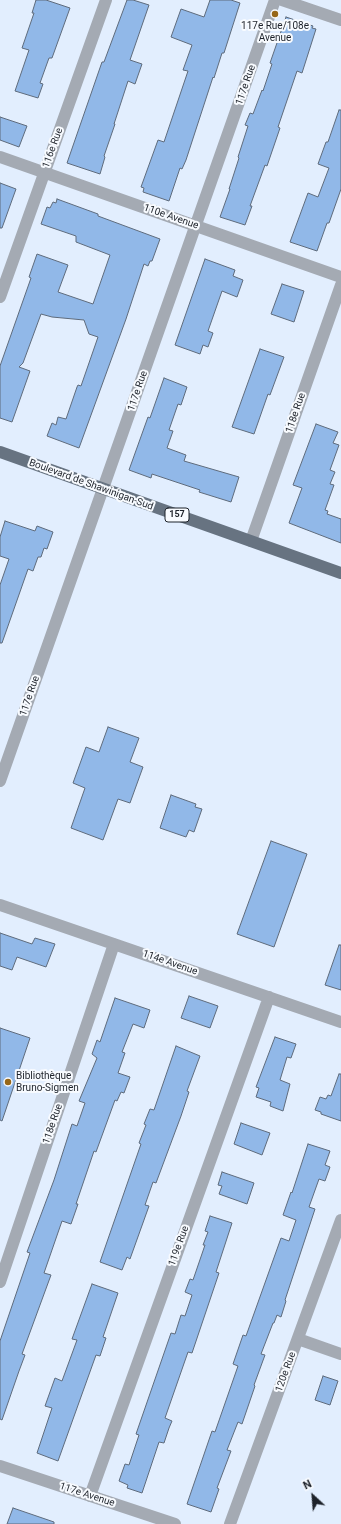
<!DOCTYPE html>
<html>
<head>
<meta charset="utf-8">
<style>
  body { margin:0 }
  #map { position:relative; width:341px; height:1524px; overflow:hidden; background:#e2eefe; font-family:Roboto,sans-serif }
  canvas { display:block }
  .north { position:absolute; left:293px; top:1476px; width:40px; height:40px; -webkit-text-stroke:3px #f8fbff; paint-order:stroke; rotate:334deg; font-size:11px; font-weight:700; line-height:16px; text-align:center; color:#1d222a }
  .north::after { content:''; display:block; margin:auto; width:14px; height:18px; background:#1d222a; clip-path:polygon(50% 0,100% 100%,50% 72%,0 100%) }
</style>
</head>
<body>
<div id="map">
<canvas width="341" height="1524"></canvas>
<div class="north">N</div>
</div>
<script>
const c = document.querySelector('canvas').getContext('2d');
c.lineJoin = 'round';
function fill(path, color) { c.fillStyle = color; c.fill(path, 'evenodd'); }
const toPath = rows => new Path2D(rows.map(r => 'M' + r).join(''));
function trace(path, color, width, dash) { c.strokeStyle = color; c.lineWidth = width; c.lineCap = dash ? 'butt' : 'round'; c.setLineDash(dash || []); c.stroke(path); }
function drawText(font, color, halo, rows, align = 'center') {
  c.font = font + ' Roboto,sans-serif'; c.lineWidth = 4; c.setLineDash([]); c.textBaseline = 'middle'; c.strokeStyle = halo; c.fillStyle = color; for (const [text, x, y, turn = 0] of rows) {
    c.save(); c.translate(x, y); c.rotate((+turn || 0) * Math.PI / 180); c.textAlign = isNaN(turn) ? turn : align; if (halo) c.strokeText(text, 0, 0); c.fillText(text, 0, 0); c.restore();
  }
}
const building = toPath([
  [36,0,46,0,70,8,52,58,49,58,40,83,43,84,38,98,15,91,29,50,22,48,34,13,32,13,36,0],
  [127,0,133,0,149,5,130,60,142,64,135,84,128,81,114,124,115,124,104,156,105,157,100,174,67,163,102,62,104,62,127,0],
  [210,0,231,0,240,3,224,53,222,53,214,78,213,77,186,160,182,169,180,168,169,201,143,192,144,188,141,187,158,140,164,142,188,71,183,70,192,45,171,37,181,9,204,17,210,0],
  [286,17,313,26,312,28,316,29,302,73,297,71,278,127,280,128,267,166,265,165,250,206,252,206,245,225,220,217,230,189,229,189,239,158,238,157,248,126,245,125,250,113,253,114,262,90,263,91,272,64,270,63,286,17],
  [339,110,341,110,341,189,329,223,327,223,317,251,290,242,308,193,318,197,329,168,318,164,326,142,328,142,339,110],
  [0,117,27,126,19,147,0,140,0,117],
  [0,183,16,189,2,228,0,228,0,183],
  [57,199,98,214,98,216,160,239,152,261,150,261,148,266,144,264,126,319,79,448,47,436,52,423,56,425,58,417,66,419,77,387,78,385,81,386,98,337,89,334,84,320,52,317,41,314,23,363,19,367,30,371,12,422,0,418,0,366,31,278,29,277,37,254,68,265,58,292,93,304,110,255,76,242,76,236,41,224,47,207,50,208,53,202,56,203,57,199],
  [205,259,235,270,233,276,243,280,237,297,222,291,208,331,213,333,208,347,203,345,200,354,175,345,205,259],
  [282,284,304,291,294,322,271,314,282,284],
  [260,349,284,357,270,395,268,394,254,434,232,427,260,349],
  [164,378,187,387,181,405,178,404,169,430,173,431,167,448,186,455,184,461,239,477,231,502,199,492,200,490,152,474,151,478,129,470,148,417,150,418,164,378],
  [316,424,338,432,333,443,339,445,330,470,335,472,330,484,334,485,325,510,328,511,327,514,341,519,341,543,289,523,302,488,293,485,316,424],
  [5,521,35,531,37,526,53,532,47,549,44,548,41,557,38,557,33,571,28,569,2,643,0,643,0,585,9,559,0,556,0,537,5,521],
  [108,727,139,738,130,762,143,767,130,803,118,799,103,840,71,828,85,788,73,783,86,747,99,752,108,727],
  [171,795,196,804,195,807,202,809,194,832,189,830,186,837,160,828,171,795],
  [271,841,307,854,274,947,237,934,271,841],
  [0,933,32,944,35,938,55,944,46,967,17,957,12,970,0,966,0,933],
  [339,945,341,945,341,990,325,985,339,945],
  [189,996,218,1006,210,1028,181,1018,189,996],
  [115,998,150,1010,144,1028,133,1024,122,1052,125,1053,118,1073,130,1077,124,1093,121,1092,117,1101,115,1100,96,1152,94,1151,76,1204,78,1204,71,1224,62,1221,44,1273,51,1275,22,1354,25,1355,19,1371,2,1420,0,1419,0,1341,30,1253,27,1252,54,1180,72,1124,77,1126,85,1103,79,1101,97,1058,92,1054,97,1040,100,1042,115,998],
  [0,1028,30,1038,2,1121,0,1120,0,1028],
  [275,1037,296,1044,291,1058,287,1057,280,1080,290,1084,283,1111,270,1106,271,1102,256,1097,259,1088,256,1087,275,1037],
  [176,1046,200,1056,187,1091,189,1092,181,1116,156,1183,153,1182,145,1205,149,1206,130,1259,127,1257,122,1270,100,1262,141,1144,139,1143,146,1125,144,1124,150,1109,154,1110,176,1046],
  [339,1074,341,1074,341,1121,321,1114,321,1112,315,1110,320,1097,326,1099,328,1095,331,1096,339,1074],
  [241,1123,270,1133,262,1155,234,1144,241,1123],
  [308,1144,330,1151,325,1165,330,1167,325,1181,319,1179,309,1207,315,1209,285,1300,286,1301,281,1317,277,1315,274,1323,273,1323,261,1354,265,1355,254,1385,255,1386,242,1424,238,1422,227,1450,231,1451,217,1488,219,1489,211,1512,187,1504,212,1431,215,1432,238,1366,233,1364,243,1335,246,1336,281,1238,289,1241,296,1220,283,1215,291,1192,292,1193,308,1144],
  [222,1172,254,1183,247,1204,219,1194,222,1186,218,1185,222,1172],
  [210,1216,232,1223,216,1272,219,1273,192,1353,188,1352,165,1418,172,1421,169,1428,164,1443,159,1442,142,1493,127,1488,128,1485,119,1481,125,1464,129,1465,139,1435,136,1434,171,1333,175,1334,181,1315,185,1316,192,1295,185,1292,190,1279,193,1280,205,1245,203,1245,208,1232,205,1231,210,1216],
  [92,1284,118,1293,103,1337,106,1338,100,1356,96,1355,58,1461,37,1453,52,1408,45,1406,55,1378,62,1381,77,1340,72,1339,92,1284],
  [323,1376,338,1381,330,1405,315,1400,323,1376],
  [13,1508,54,1522,54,1524,7,1524,13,1508]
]);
fill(building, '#91b8e8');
trace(building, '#5e6b7c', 1);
trace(toPath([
  [282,0,341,20],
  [0,157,341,277],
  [0,297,106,0],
  [251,541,341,285],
  [0,781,275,0],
  [0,905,341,1022],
  [0,1282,114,944],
  [298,1339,341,1354],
  [0,1466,175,1524],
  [90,1496,269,997],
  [230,1524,341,1220]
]), '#a4aab3', 12);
trace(toPath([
  [0,452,341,573]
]), '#677381', 12);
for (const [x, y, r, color] of [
  [275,14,4,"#976718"],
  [8,1082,4,"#976718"]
]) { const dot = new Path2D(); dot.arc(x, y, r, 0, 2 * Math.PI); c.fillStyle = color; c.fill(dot); trace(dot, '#f8fbff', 1.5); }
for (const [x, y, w] of [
  [177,515,24]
]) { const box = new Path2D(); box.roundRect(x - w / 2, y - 7, w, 14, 3); c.fillStyle = '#f8fbff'; c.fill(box); trace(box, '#1d222a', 1); }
drawText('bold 9px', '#1d222a', null, [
  ["157",177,515]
]);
drawText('10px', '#1d222a', '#f8fbff', [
  ["117e Rue/108e",275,26],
  ["Avenue",275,38],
  ["Bibliothèque",16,1076,"left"],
  ["Bruno-Sigmen",16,1088,"left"]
]);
drawText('10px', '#1d222a', '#f8fbff', [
  ["117e Rue",246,85,-71],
  ["116e Rue",53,148,-70],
  ["110e Avenue",171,217,19],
  ["117e Rue",138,391,-71],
  ["118e Rue",296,413,-71],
  ["Boulevard de Shawinigan-Sud",91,485,20],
  ["117e Rue",30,696,-71],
  ["114e Avenue",170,963,19],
  ["118e Rue",53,1124,-71],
  ["119e Rue",179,1246,-70],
  ["120e Rue",286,1372,-70],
  ["117e Avenue",87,1495,18]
]);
</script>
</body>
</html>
